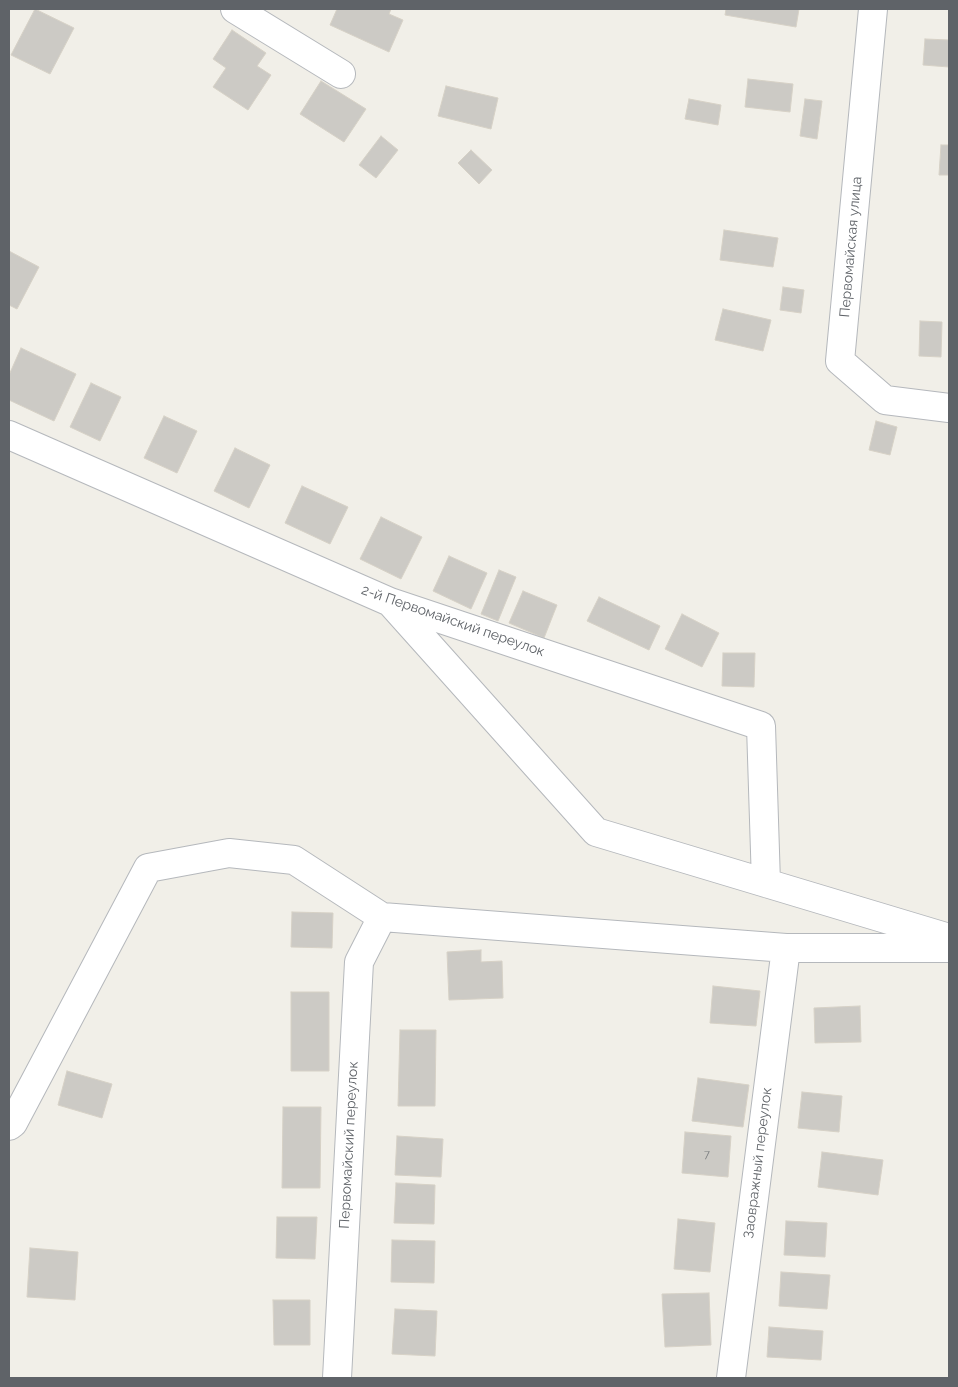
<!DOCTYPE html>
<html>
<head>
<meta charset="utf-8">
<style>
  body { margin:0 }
  #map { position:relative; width:958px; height:1387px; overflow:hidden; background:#f1efe8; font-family:Raleway,sans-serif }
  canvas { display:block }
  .frame { position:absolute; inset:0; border:10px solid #5f6368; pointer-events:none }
</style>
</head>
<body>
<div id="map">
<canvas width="958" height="1387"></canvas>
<div class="frame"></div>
</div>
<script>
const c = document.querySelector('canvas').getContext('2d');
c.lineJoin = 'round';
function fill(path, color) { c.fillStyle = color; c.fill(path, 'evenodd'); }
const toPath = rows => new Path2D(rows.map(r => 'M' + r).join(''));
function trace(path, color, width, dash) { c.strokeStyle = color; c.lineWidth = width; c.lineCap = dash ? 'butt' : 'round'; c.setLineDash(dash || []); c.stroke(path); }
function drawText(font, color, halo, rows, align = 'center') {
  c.font = font + ' Raleway,sans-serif'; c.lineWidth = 4; c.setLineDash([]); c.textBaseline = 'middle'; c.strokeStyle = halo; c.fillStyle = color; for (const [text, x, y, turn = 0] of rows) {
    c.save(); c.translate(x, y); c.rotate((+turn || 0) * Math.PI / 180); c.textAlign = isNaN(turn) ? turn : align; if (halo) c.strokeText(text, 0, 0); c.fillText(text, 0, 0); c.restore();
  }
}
const building = toPath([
  [35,9,74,28,50,74,11,55,35,9],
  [337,9,391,9,389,14,403,20,389,52,330,25,337,9],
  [726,9,799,9,796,27,725,15,726,9],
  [232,30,266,53,257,66,271,75,248,110,213,87,226,68,213,59,232,30],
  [925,39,949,40,949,67,923,65,925,39],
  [748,79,793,84,790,112,745,107,748,79],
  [321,81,366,109,344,142,300,114,321,81],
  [446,86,498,98,491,129,438,116,446,86],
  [689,99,721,105,718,125,685,119,689,99],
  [805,99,822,101,817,139,800,136,805,99],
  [381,136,398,150,376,178,359,165,381,136],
  [941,145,949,145,949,175,939,175,941,145],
  [471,150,492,170,479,184,458,163,471,150],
  [724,230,778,238,773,267,720,260,724,230],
  [9,251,39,267,17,309,9,305,9,251],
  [783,287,804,290,801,313,780,310,783,287],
  [723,309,771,320,763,351,715,340,723,309],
  [920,321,942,322,941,357,919,356,920,321],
  [21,348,76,374,54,421,9,400,9,375,21,348],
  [91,383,121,397,100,441,70,427,91,383],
  [164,416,197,431,177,473,144,458,164,416],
  [876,421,897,427,890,455,869,450,876,421],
  [235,448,270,465,249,508,214,491,235,448],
  [302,486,348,507,330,544,285,523,302,486],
  [381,517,422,537,401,579,360,559,381,517],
  [449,556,487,573,471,609,433,591,449,556],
  [499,570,516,577,498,621,481,614,499,570],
  [523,591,557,605,544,638,509,623,523,591],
  [599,597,660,626,649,650,587,621,599,597],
  [682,614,719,633,702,667,665,649,682,614],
  [723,653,755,653,754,687,722,686,723,653],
  [292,912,333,913,332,948,291,947,292,912],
  [481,950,481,962,502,961,503,998,449,1000,447,952,481,950],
  [713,986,760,991,756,1026,710,1023,713,986],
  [291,992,329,992,329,1071,291,1071,291,992],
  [860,1006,861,1042,815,1043,814,1008,860,1006],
  [400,1030,436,1030,435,1106,398,1106,400,1030],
  [67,1071,112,1084,102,1118,58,1105,67,1071],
  [698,1078,749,1085,743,1127,692,1121,698,1078],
  [802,1092,842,1096,839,1132,798,1128,802,1092],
  [283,1107,321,1107,320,1188,282,1188,283,1107],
  [685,1132,731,1136,728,1177,682,1173,685,1132],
  [397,1136,443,1139,441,1177,395,1175,397,1136],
  [822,1152,883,1160,878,1195,818,1187,822,1152],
  [396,1183,435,1185,434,1224,394,1223,396,1183],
  [277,1217,317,1217,315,1259,276,1258,277,1217],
  [678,1219,715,1223,710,1272,674,1269,678,1219],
  [786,1221,827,1223,825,1257,784,1255,786,1221],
  [392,1240,435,1241,434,1283,391,1282,392,1240],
  [30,1248,78,1252,75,1300,27,1297,30,1248],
  [781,1272,830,1275,827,1309,779,1306,781,1272],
  [709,1293,711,1345,665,1347,662,1294,709,1293],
  [273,1300,310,1300,310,1345,274,1345,273,1300],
  [395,1309,437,1311,435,1356,392,1354,395,1309],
  [769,1327,823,1331,821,1360,767,1357,769,1327]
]);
fill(building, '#cccac5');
trace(building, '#d6d1c6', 1);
const minor = toPath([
  [235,9,341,74],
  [873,9,840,361,885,400,949,408],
  [9,435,390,602,761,726,766,883],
  [391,603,596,832,949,938],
  [9,1126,13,1123,148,868,229,853,294,860,382,917,786,948,949,948],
  [337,1378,359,962,382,917],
  [731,1378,786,948]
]);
trace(minor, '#b5b8bc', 30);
trace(minor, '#fff', 28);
drawText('11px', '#7a7d7f', null, [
  ["7",707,1155]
]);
drawText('14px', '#5f6368', '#fff', [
  ["Первомайская улица",851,247,-85],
  ["2-й Первомайский переулок",453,621,19],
  ["Первомайский переулок",349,1145,-87],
  ["Заовражный переулок",758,1163,-83]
]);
</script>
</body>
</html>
